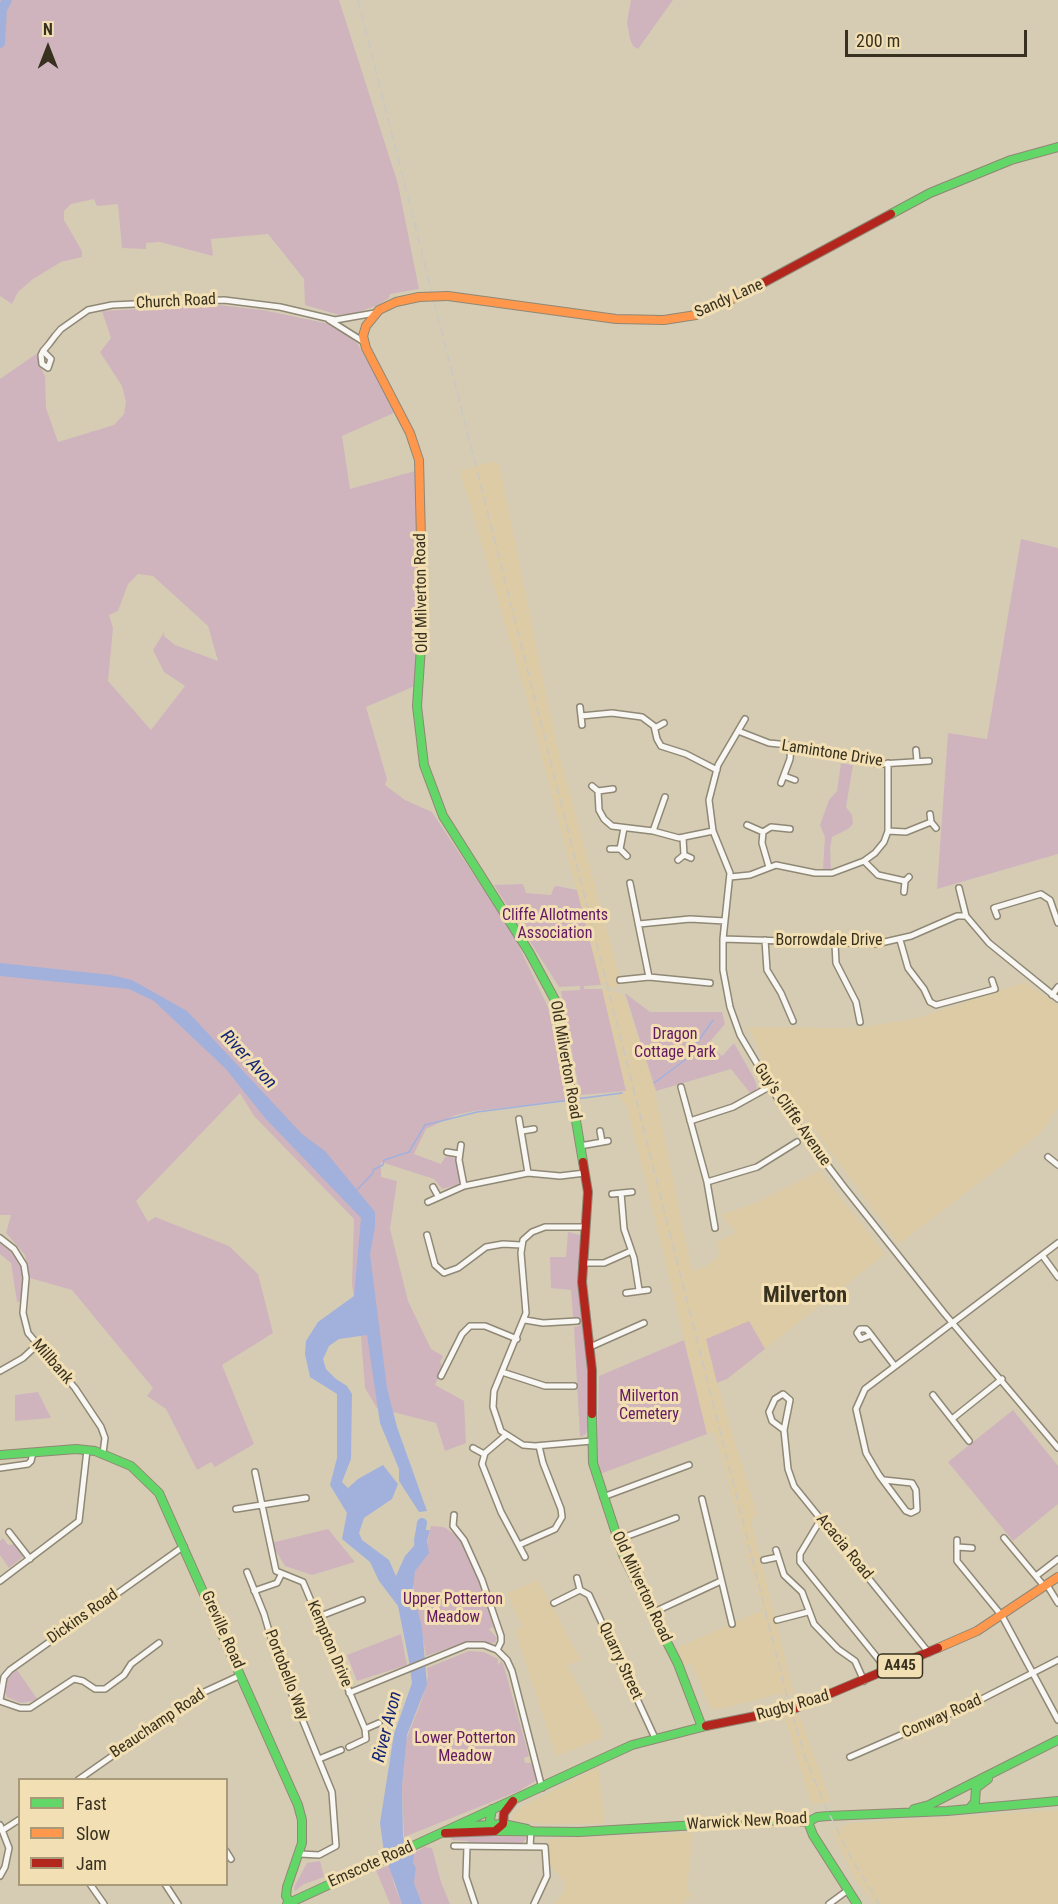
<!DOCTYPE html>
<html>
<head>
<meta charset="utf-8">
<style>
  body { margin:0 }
  #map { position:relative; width:1058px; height:1904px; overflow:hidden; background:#d6ccb4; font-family:"Roboto Condensed",sans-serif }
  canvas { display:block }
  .legend { position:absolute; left:18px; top:1778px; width:210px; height:108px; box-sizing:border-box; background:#f2dfb3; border:2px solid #a89978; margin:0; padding:8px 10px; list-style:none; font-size:18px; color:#38311f }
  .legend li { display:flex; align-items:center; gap:12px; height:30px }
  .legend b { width:30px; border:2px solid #a89978 }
  .north { position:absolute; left:18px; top:18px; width:60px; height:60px; -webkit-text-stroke:4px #f2dfb3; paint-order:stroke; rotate:0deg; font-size:16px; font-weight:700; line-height:24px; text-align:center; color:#38311f }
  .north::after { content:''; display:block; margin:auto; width:21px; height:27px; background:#38311f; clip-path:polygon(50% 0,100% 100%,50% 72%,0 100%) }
  .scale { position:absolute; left:845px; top:30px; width:182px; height:27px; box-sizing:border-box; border:3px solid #38311f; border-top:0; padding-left:8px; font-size:18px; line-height:21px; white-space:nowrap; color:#38311f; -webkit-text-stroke:4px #f2dfb3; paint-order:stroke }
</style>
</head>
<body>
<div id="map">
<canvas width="1058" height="1904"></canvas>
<ul class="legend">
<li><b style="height:8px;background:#63d668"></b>Fast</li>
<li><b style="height:8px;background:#ff974d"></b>Slow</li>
<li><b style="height:8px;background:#b3261e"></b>Jam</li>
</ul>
<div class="north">N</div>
<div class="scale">200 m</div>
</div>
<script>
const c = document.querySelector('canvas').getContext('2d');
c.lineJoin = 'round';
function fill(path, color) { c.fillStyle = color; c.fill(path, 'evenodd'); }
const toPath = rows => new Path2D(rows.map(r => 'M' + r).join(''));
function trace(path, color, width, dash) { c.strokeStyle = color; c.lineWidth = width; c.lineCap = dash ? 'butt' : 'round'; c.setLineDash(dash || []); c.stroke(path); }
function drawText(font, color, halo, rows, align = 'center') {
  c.font = font + ' "Roboto Condensed",sans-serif'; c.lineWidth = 6; c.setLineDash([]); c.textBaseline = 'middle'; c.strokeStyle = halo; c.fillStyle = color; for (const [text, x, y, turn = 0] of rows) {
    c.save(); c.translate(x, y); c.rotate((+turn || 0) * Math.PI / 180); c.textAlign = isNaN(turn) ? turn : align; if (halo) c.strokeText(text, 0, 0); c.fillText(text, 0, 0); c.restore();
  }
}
fill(toPath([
  [491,462,499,464,556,742,619,975,616,989,601,985,527,699,460,471],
  [1025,982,1058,1005,1058,1108,1042,1131,1006,1162,899,1244,766,1065,748,1027,859,1028,918,1018],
  [602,989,624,995,653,1083,692,1271,705,1267,718,1257,719,1250,716,1243,736,1232,721,1215,758,1202,820,1171,885,1254,727,1379,717,1383,757,1514,751,1521,794,1694,782,1697,782,1693,725,1708,711,1709,691,1663,684,1666,677,1648,755,1613,763,1612,715,1432,707,1434,646,1182,626,1105,618,1095,626,1091],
  [538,1580,581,1660,567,1665,601,1728,602,1738,556,1756,515,1630,522,1627,507,1593],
  [799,1714,829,1798,829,1802,812,1805,784,1716],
  [598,1767,605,1824,545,1824,514,1821,512,1817,518,1809],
  [1058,1810,1058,1904,875,1904,855,1878,832,1831,850,1823],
  [693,1832,687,1888,693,1896,686,1899,686,1904,555,1904,565,1890,562,1887,566,1884,550,1864,548,1839]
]), '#dccba4');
fill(toPath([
  [0,0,339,0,398,184,419,289,390,294,389,298,378,305,356,313,339,315,305,305,304,279,268,234,211,239,213,256,160,242,146,243,146,249,122,248,118,204,97,206,94,199,71,204,64,211,64,220,82,251,82,257,61,262,33,279,18,292,12,304,0,296],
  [631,0,673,0,638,49,633,46,630,39,627,22],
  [218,305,263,310,325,323,342,332,357,343,396,412,342,436,350,489,415,471,420,641,415,686,366,707,387,779,385,785,405,800,432,812,512,932,548,1007,568,1101,474,1111,456,1115,426,1129,414,1154,441,1164,446,1156,455,1158,460,1182,457,1185,442,1189,434,1179,381,1162,381,1177,397,1181,390,1229,408,1301,431,1349,443,1356,440,1362,443,1367,435,1385,464,1401,466,1443,445,1451,436,1423,377,1408,365,1388,361,1336,352,1285,354,1219,254,1116,240,1093,136,1201,148,1222,155,1217,229,1246,258,1274,273,1333,222,1365,254,1444,215,1467,211,1462,197,1470,166,1409,147,1396,153,1388,72,1290,30,1278,25,1255,6,1233,11,1215,0,1215,0,379,36,354,45,377,46,408,58,442,114,425,124,414,126,402,122,386,100,352,111,338,102,311],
  [138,574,153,576,208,626,218,661,175,645,164,636,164,632,153,650,164,672,185,686,151,730,108,681,113,628,109,615,118,611,128,584],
  [1021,539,1058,548,1058,854,937,889,948,733,987,739],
  [841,763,853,765,846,807,852,815,853,824,848,829,832,837,830,849,831,870,823,869,825,837,820,825,829,800,837,791],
  [523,884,526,893,551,895,554,887,557,886,577,890,601,985,584,986,584,989,602,989,626,1091,580,1095,561,991,580,990,580,986,559,987,494,885],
  [625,993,650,1012,722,1012,725,1024,708,1044,722,1056,734,1043,755,1080,757,1087,755,1091,750,1093,731,1069,656,1091],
  [568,1232,580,1235,581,1242,579,1281,588,1369,588,1427,586,1434,580,1437,574,1327,579,1326,578,1319,573,1317,571,1290,551,1288,550,1257,566,1257],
  [0,1241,19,1260,23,1270,22,1302,17,1302,11,1263,0,1254],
  [749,1321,765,1349,727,1379,717,1383,706,1339],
  [684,1340,707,1434,600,1474,597,1455,599,1376],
  [38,1392,51,1418,15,1421,15,1395],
  [1013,1410,1058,1466,1058,1504,1013,1541,948,1462],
  [431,1526,444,1527,460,1538,480,1577,497,1631,492,1627,489,1629,497,1638,495,1643,465,1642,426,1656,413,1584,415,1571,427,1545],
  [328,1529,355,1562,312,1575,285,1566,271,1543],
  [3,1538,8,1545,15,1544,24,1556,9,1568,0,1555,0,1541],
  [401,1634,407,1665,357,1681,347,1655],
  [469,1651,484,1652,498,1659,498,1665,501,1661,503,1663,529,1756,524,1758,525,1763,533,1763,537,1780,519,1791,404,1837,402,1786,406,1740,421,1702,428,1677,427,1668],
  [17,1670,38,1700,21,1703,7,1697,5,1691,8,1676],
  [483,1836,527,1837,522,1844,470,1844,468,1841,452,1840,451,1838],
  [424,1847,432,1848,441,1882,450,1904,422,1904,414,1883,416,1868,413,1862,413,1854],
  [320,1861,324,1877,304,1884,295,1891,294,1887,307,1863],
  [390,1865,394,1884,402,1904,390,1904,376,1870]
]), '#cfb4be');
fill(toPath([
  [0,963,111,975,132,980,187,1011,302,1134,325,1151,375,1212,375,1227,370,1254,387,1388,397,1427,427,1511,419,1512,399,1481,399,1469,380,1423,367,1335,339,1339,329,1346,323,1359,326,1369,336,1379,347,1386,352,1394,351,1459,342,1482,348,1488,358,1479,383,1465,398,1484,392,1499,364,1518,359,1533,362,1540,389,1560,396,1576,405,1556,414,1546,418,1530,430,1530,427,1541,429,1553,415,1571,413,1589,422,1628,427,1684,407,1735,402,1786,403,1837,414,1855,413,1862,416,1868,414,1883,422,1904,402,1904,384,1852,380,1823,394,1734,412,1683,409,1661,398,1606,379,1581,370,1562,342,1539,347,1513,330,1485,337,1458,337,1394,310,1377,305,1354,306,1341,318,1322,354,1296,361,1218,265,1118,226,1069,154,1001,129,989,0,976]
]), '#a1b1dc');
trace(toPath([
  [654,1083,685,1060,713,1020],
  [576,1099,622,1093],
  [356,1191,373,1173,373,1170,383,1165,384,1160,409,1152,425,1125,477,1112,571,1100]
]), '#a1b1dc', 1.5);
trace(toPath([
  [0,43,2,9,7,0],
  [419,1541,422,1523]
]), '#a1b1dc', 10);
const street = toPath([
  [329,320,364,342],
  [43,351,51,359,48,368,42,364,41,355,43,351,49,344,55,336,61,329,88,310,112,305,224,300,280,307,335,320,375,313],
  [580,707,582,725],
  [581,716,612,713,642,717,654,726,657,739,661,746,686,754,717,770],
  [745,719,718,765,709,800,713,831,730,873,723,939,723,970,730,1007,740,1035,781,1104,844,1187,944,1313,1058,1448],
  [655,728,664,723],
  [738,731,769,743,808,747,861,761,880,764,929,761],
  [916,750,917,761],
  [784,776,795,780],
  [781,783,790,759,791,745],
  [592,786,598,791,613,789],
  [598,791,599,810,604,819,612,826,653,831,679,838,713,831],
  [930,814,931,822,936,828],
  [747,825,763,832],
  [653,831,665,797],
  [888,831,906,832,931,822],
  [683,838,684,855],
  [610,849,620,849,627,856],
  [620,849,624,828],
  [678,860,684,855,691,858],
  [864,861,878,875,905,881],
  [769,867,762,843,763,832,771,827,790,829],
  [730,877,750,875,776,865,815,873,832,873,864,861,875,853,884,842,888,831,888,763],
  [630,883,649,977],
  [959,888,966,916,989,943,1058,999],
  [904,892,905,881,909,877],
  [997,916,994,908,1041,894,1050,900,1058,923],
  [639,924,690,919,725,921],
  [723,939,876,944,911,936,957,916,966,916],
  [765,940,767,970,781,993,793,1021],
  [900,940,908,968,924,989,930,1002,936,1005,995,989,992,980],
  [835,944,836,963,856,1002,860,1022],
  [620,980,649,977,710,983],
  [1052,995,1058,987],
  [681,1087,707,1182,715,1228],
  [519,1119,528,1173],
  [690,1121,733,1107,769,1087],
  [522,1131,534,1129],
  [600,1131,602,1142],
  [461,1145,459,1160,464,1186],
  [580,1146,608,1141],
  [447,1152,459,1154],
  [1048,1157,1058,1165],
  [707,1182,757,1167,797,1142],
  [433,1187,438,1196],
  [621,1193,624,1229,634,1258,639,1290],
  [612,1194,632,1192],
  [428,1202,464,1186,528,1173,560,1176,585,1173],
  [586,1227,545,1227,532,1232,523,1240,521,1253,526,1313,494,1391,493,1407,501,1431,523,1445,535,1446,592,1441],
  [427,1235,435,1265,444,1273,458,1268,486,1247,503,1244,521,1245],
  [0,1238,14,1249,24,1265,26,1278,23,1313,28,1333,75,1388,101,1427,105,1438,103,1453],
  [1042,1255,1058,1277],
  [582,1263,604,1263,631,1251],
  [626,1293,648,1290],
  [525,1320,543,1323,577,1321],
  [871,1335,861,1339,857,1333,860,1329,866,1329,868,1331,894,1365],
  [590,1347,644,1323],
  [0,1371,23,1358,37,1345],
  [502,1372,545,1386,574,1386],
  [441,1376,462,1334,470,1326,485,1326,517,1339],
  [933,1395,969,1441],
  [952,1419,1002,1379],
  [784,1430,772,1421,769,1412,775,1399,783,1394,790,1400,784,1430,788,1469,794,1486,929,1653],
  [505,1436,485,1453,482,1464,501,1512,525,1557],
  [473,1448,484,1454],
  [0,1468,28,1464,31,1461,33,1453],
  [255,1472,276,1571,303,1582,365,1729,379,1723],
  [884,1480,912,1483,916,1490,917,1510,911,1513,906,1511,879,1475,866,1453,856,1409,865,1389,1058,1243],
  [603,1497,689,1465],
  [702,1499,732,1624],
  [236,1509,306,1498],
  [454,1515,453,1526,464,1540,482,1580,501,1636,501,1642,497,1650],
  [821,1519,800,1554,800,1562,888,1671],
  [9,1532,30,1559],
  [1004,1538,1044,1586],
  [617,1540,676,1518],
  [957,1540,957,1561,1002,1616,1058,1720],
  [519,1545,555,1529,562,1517,561,1509,543,1463,539,1446],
  [957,1547,972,1548],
  [776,1550,784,1575,802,1592,814,1624,838,1649,855,1661,864,1681],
  [764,1560,778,1557],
  [247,1572,264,1614,276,1655,332,1792,336,1846,319,1855,300,1854],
  [1036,1576,1058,1559],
  [577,1578,580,1590],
  [0,1581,79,1521,87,1450],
  [1047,1585,1058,1603],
  [580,1590,589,1595,655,1738],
  [254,1591,277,1583,281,1575],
  [554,1603,580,1590],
  [652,1613,721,1581],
  [318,1617,362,1600],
  [777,1620,808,1612],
  [349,1693,467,1645,484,1645,497,1650,507,1660,512,1671,542,1788],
  [0,1700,4,1677,10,1670,184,1546],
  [0,1701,20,1708,30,1708,74,1679,83,1681,95,1689,105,1689,124,1675,131,1664,159,1643],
  [349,1747,366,1739,365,1729],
  [850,1757,972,1704,1058,1660],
  [319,1759,341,1750],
  [78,1780,202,1693,241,1675],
  [0,1825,9,1848,5,1867,0,1876],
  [3,1830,20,1819],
  [454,1846,545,1847,547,1876,534,1904],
  [467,1846,466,1877,475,1904],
  [530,1847,531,1830],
  [226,1851,231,1859],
  [90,1884,104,1904],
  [165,1884,178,1904],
  [829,1904,848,1890]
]);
const fast = toPath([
  [891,214,930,193,1011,160,1058,147],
  [423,617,417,706,424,765,443,816,529,952,556,1002,583,1162],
  [592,1414,593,1463,623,1555,678,1664,702,1727],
  [0,1455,76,1449,95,1451,131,1466,159,1493,298,1805,302,1820,302,1843,287,1887,286,1896,290,1902],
  [970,1808,975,1802,976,1788,988,1779],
  [492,1809,490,1820,495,1831,579,1832,782,1820,808,1822,817,1817,828,1816,947,1811,1058,1801],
  [914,1809,929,1805,1058,1740],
  [808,1822,813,1835,857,1904],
  [459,1827,503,1824,527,1829],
  [287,1904,632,1745,706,1726]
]);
const slow = toPath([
  [448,296,616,319,664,320,696,315,737,297],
  [419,297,396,302,379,310,366,326,363,336,366,348,410,433,419,460,423,617],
  [938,1648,977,1631,1058,1577]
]);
const jam = toPath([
  [737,297,891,214],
  [583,1162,588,1192,582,1282,592,1370,592,1414],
  [706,1726,796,1708,938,1648],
  [445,1833,495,1831,503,1824,504,1813,513,1801]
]);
trace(street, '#8f8875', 8);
trace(fast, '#8f8875', 10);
trace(slow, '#8f8875', 10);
trace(jam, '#8f8875', 10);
trace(street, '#f9f7f4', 5);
trace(fast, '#63d668', 8);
trace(slow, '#ff974d', 8);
trace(jam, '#b3261e', 8);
trace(toPath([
  [358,0,787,1696,805,1757,824,1803,850,1856,879,1904]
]), '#cac8c1', 1.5, [9, 4.5]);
const slowBridge = toPath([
  [419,297,448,296]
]);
trace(slowBridge, '#8f8875', 10, []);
trace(slowBridge, '#ff974d', 8);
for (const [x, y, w] of [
  [900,1666,45]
]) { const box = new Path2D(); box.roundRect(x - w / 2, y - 12, w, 24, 4.5); c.fillStyle = '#f2dfb3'; c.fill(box); trace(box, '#38311f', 1.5); }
drawText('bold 15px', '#38311f', null, [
  ["A445",900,1666]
]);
drawText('16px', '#38311f', '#f2dfb3', [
  ["Sandy Lane",729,299,-24],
  ["Church Road",176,302,-3],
  ["Old Milverton Road",422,593,-91],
  ["Lamintone Drive",832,754,9],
  ["Borrowdale Drive",829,941],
  ["Old Milverton Road",565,1060,80],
  ["Guy's Cliffe Avenue",792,1115,55],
  ["Millbank",52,1362,49],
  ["Acacia Road",844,1547,51],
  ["Old Milverton Road",641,1587,65],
  ["Dickins Road",83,1617,-35],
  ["Greville Road",222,1630,66],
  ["Kempton Drive",329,1644,67],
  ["Quarry Street",620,1661,65],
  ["Portobello Way",286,1675,69],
  ["Rugby Road",793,1706,-16],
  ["Conway Road",942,1717,-24],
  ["Beauchamp Road",158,1724,-34],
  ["Warwick New Road",747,1822,-3],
  ["Emscote Road",371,1865,-24]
]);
drawText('16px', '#631964', '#f2dfb3', [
  ["Cliffe Allotments",555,916],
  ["Association",555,934],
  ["Dragon",675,1035],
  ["Cottage Park",675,1053],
  ["Milverton",649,1397],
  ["Cemetery",649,1415],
  ["Upper Potterton",453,1600],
  ["Meadow",453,1618],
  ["Lower Potterton",465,1739],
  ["Meadow",465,1757]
]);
drawText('italic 18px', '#132375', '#f2dfb3', [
  ["River Avon",248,1060,47],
  ["River Avon",388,1727,-76]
]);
drawText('bold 22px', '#38311f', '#f2dfb3', [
  ["Milverton",805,1296]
]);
</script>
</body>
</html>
